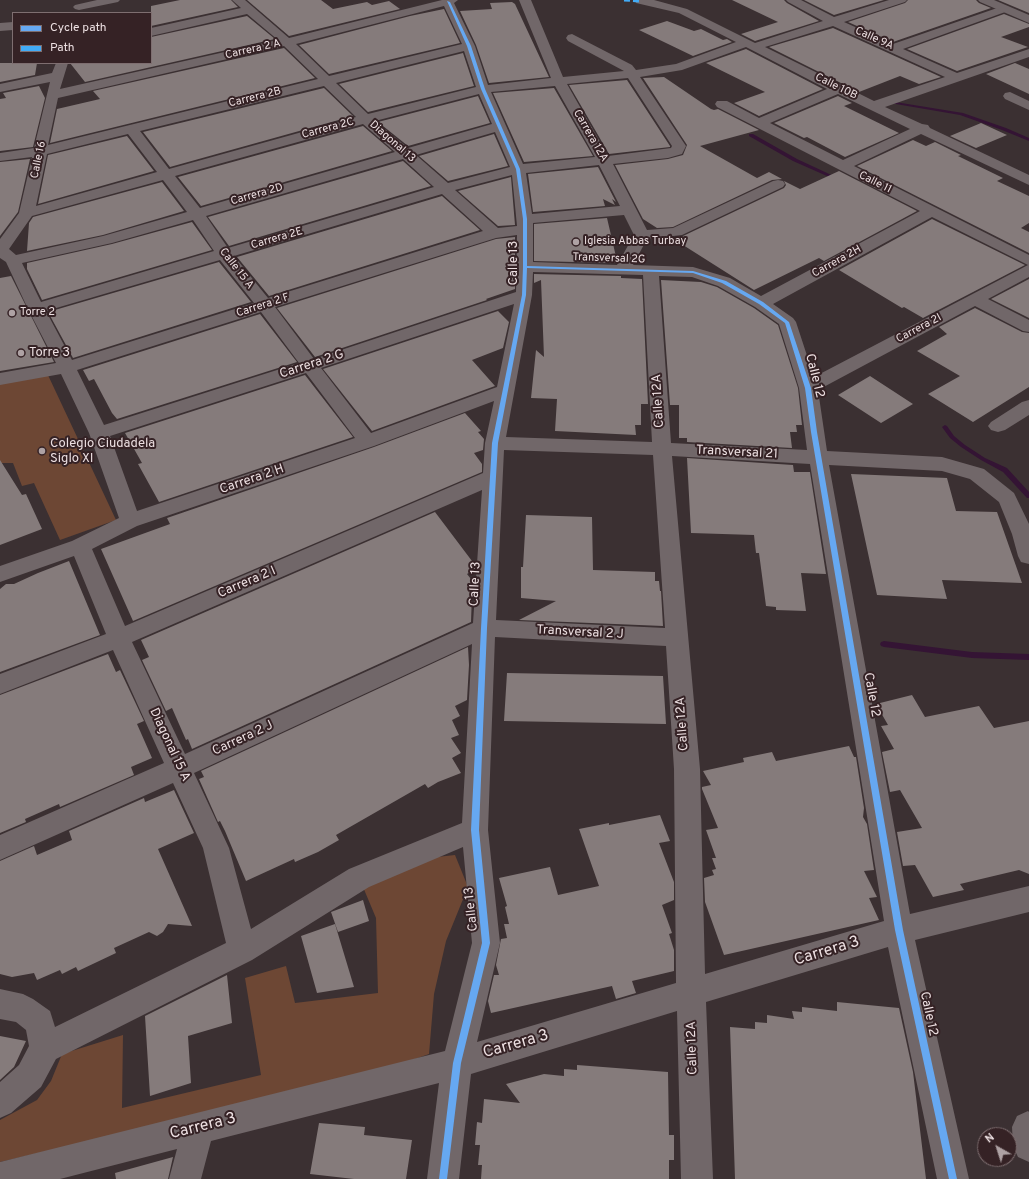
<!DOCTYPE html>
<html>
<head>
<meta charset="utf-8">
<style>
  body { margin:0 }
  #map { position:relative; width:1029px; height:1179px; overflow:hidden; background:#3b3032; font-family:Overpass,sans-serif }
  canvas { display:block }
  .legend { position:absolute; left:12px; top:12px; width:140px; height:52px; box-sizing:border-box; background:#352225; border:1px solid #7e6e70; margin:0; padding:5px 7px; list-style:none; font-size:12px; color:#ecdfe1 }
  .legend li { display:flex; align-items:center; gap:8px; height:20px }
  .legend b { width:20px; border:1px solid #7e6e70 }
  .north { position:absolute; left:977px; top:1127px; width:40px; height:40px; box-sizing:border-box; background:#352225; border:1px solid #7e6e70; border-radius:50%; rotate:321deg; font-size:11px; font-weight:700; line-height:16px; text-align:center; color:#ecdfe1 }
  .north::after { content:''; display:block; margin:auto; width:14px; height:18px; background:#aea2a4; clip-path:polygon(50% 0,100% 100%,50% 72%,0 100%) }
</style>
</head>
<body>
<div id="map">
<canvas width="1029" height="1179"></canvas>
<ul class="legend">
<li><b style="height:5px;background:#66a8f1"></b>Cycle path</li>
<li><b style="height:5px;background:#42abf6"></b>Path</li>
</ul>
<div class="north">N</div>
</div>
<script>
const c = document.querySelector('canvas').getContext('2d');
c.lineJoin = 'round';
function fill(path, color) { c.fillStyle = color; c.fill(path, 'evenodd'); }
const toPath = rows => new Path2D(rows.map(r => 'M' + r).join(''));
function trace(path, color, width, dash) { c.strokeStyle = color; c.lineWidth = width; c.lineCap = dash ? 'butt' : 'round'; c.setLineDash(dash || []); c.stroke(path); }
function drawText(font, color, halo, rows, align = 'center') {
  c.font = font + ' Overpass,sans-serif'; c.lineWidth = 4; c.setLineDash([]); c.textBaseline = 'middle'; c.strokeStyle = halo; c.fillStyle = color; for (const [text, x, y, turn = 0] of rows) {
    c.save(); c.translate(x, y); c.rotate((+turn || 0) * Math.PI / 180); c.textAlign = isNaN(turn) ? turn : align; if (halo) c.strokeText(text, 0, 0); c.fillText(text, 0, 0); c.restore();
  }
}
fill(toPath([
  [47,373,116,520,60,540,34,483,22,486,13,463,0,463,0,382],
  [455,855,468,887,446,941,434,994,429,1054,320,1093,177,1121,0,1162,0,1120,37,1100,51,1081,62,1054,123,1035,122,1108,261,1075,245,978,286,966,295,1003,378,993,376,918,363,887,410,860]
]), '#6d4734');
fill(toPath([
  [889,101,963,113,1006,128,1029,138,1029,141,1002,130,960,115,890,103,889,103,889,101],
  [749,134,753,134,797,159,840,179,836,180,793,161,749,136,749,134],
  [945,425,947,426,954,436,965,445,985,458,1007,468,1029,492,1029,498,1027,498,1003,472,981,460,961,447,950,438,942,427,945,425],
  [884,641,972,652,1029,654,1029,660,972,658,884,647,881,646,880,644,881,642,884,641]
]), '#341434');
fill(toPath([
  [180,0,231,0,238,7,151,26,151,6],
  [247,0,321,0,333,9,367,2,372,5,389,1,400,9,289,36],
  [732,0,784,0,787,3,819,21,755,41,741,34,778,22],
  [804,0,884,0,834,15],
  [908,0,976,0,979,3,991,8,893,42,848,22,905,3],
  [998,0,1029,0,1029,13],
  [512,2,515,4,549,77,489,83,476,45,460,11,492,9,490,3],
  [444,9,460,43,329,74,299,45,410,16],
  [1004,14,1029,24,1029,27,1001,37,1028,47,957,71,907,49],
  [247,16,275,39,85,82,70,63,151,63,151,37],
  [667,21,694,31,701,29,723,40,727,39,732,42,693,56,639,30],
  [833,28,941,77,919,84,900,76,859,92,769,47],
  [284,48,315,78,50,143,57,109,100,99,93,91],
  [746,49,823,89,759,116,734,103,765,92,706,63],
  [463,53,474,86,368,112,339,84],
  [0,63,37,63,35,75,0,82],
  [1015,63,1029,69,1029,94,986,74],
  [664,77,711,109,714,110,718,109,759,130,700,146,757,178,769,172,782,179,772,180,673,227,657,228,643,219,615,165,668,159,683,155,687,145,643,78],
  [627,80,670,146,670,147,609,154,569,85],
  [39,86,45,98,33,147,0,151,0,99,6,98,3,93],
  [324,88,353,116,170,167,143,132],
  [554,88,593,156,524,162,493,93],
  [478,96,490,123,408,146,378,122],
  [838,96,852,103,844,106,899,133,845,157,807,137,804,138,774,123],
  [981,123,1007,135,976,148,950,136],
  [363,126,392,151,201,206,178,177],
  [494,134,508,166,448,181,419,156],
  [127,136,154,171,38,204,48,155],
  [913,140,926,146,935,142,961,155,958,156,1003,178,997,181,1029,196,1029,223,1021,228,1029,232,1029,253,857,166],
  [30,159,18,212,0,236,0,162],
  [403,161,431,186,229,246,208,217],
  [598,167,616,202,612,199,615,205,603,199,605,206,533,212,528,174],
  [839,171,917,211,824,261,819,258,754,290,672,238,683,236,784,188,786,185,784,181,800,189],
  [511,177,515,225,498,226,458,191],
  [162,182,184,211,103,235,27,251,29,223,33,217],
  [442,196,480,230,269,296,237,257],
  [607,218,617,261,616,263,534,261,534,224],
  [932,219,1025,265,923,318,904,307,902,308,839,270],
  [192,222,212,250,42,300,27,269,27,263,112,244],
  [515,237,515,289,486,299,487,300,315,357,277,308,496,239],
  [219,262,251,302,73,358,48,312],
  [534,274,621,276,621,278,642,279,648,404,641,404,641,425,635,425,636,435,555,431,557,399,531,398,536,350,544,357,541,280,534,283],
  [11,276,54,362,0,371,0,278],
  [1029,279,1029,318,991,299],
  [661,280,701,282,717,287,754,308,778,325,798,388,802,425,796,425,797,432,790,432,792,448,687,442,687,438,679,438,679,405,670,405],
  [975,308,1022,332,1029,333,1029,387,973,422,928,394,960,376,917,351,947,334,939,327],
  [498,311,509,322,503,348,472,360,495,386,372,431,323,369],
  [260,314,297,362,117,419,112,413,94,379,89,381,83,370],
  [305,375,353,437,159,502,138,464,142,463,125,433],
  [870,376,913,404,881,423,838,395],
  [465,413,481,431,478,432,484,439,483,450,474,453,482,464,482,472,133,621,101,549,170,524,167,518,374,447],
  [687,458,793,465,794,472,810,472,826,574,801,573,806,611,776,610,776,607,766,606,759,553,756,553,754,535,691,533],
  [0,460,22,495,26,494,42,529,0,545],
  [851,474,947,478,956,511,997,512,1022,583,942,580,947,599,877,595],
  [435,512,475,565,475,569,467,574,474,583,473,594,472,594,471,622,192,749,188,739,186,740,172,708,166,711,142,660,149,657,141,640],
  [526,515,592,517,593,570,655,572,655,581,659,581,660,591,661,591,663,626,519,620,556,601,521,598,521,567,523,567],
  [69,561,100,635,0,672,0,589,6,584,14,584,38,573],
  [468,647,469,665,467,700,455,706,460,716,452,720,459,735,451,738,461,753,452,758,461,773,438,782,428,788,425,784,336,835,339,840,318,852,295,862,294,859,246,881,225,831,220,821,218,822,199,779,204,777,201,771],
  [108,654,116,672,120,670,144,721,137,724,152,758,131,767,134,775,60,807,59,804,25,819,26,822,0,833,0,695],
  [507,673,663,676,666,724,504,721],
  [912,695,925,717,979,706,994,728,1029,721,1029,874,1019,870,960,884,964,890,933,897,915,865,903,866,897,832,922,828,900,790,890,792,882,752,894,749,881,726,888,725,876,704],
  [849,746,854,757,856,757,864,808,863,817,867,824,874,870,864,871,877,897,869,898,879,920,724,955,705,902,704,878,714,875,712,870,716,869,712,858,716,858,706,830,718,828,702,789,702,787,711,785,703,771,744,762,743,758,772,752,776,761],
  [174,790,194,833,158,849,192,926,168,924,163,932,157,936,149,932,114,948,116,953,78,971,76,967,62,974,60,970,37,980,34,973,12,977,0,974,0,861,34,846,37,855,72,840,69,831,144,798,145,802],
  [660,815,670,841,659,843,674,882,674,900,662,905,672,933,669,934,674,950,674,971,632,981,636,993,616,999,612,986,491,1013,488,1001,494,975,499,975,496,965,501,939,507,938,504,924,509,924,505,907,507,906,499,878,550,867,558,895,599,886,579,829,609,823,609,825],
  [363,900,369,921,338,932,331,912],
  [335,924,354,987,317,993,301,936],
  [227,975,232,1023,188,1036,191,1083,150,1096,145,1016],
  [837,1002,899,1008,913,1072,926,1179,735,1179,730,1027,755,1029,755,1022,767,1023,767,1015,794,1019,792,1011,802,1012,802,1007,837,1011],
  [0,1036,26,1041,14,1067,0,1080],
  [577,1065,668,1072,669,1135,674,1135,674,1160,669,1160,669,1179,481,1179,482,1165,478,1165,480,1145,475,1145,477,1122,482,1123,484,1099,520,1103,506,1084,544,1074,564,1076,564,1069,577,1070],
  [319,1123,365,1127,364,1135,412,1140,406,1179,354,1179,310,1174],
  [173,1157,168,1179,116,1179,115,1173]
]), '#857b7b');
fill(toPath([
  [97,0,120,0,118,2,79,10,75,9,73,7,75,5,97,0],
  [232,0,245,0,289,38,442,0,458,0,454,3,475,46,488,85,551,78,519,0,531,0,563,77,624,71,568,41,566,38,568,35,572,34,632,65,636,70,676,64,736,42,679,13,636,3,635,0,654,0,687,9,755,43,823,21,788,2,786,0,801,0,834,17,889,0,907,0,905,2,844,22,893,44,1000,7,1008,7,1010,9,1008,11,903,49,957,73,1029,49,1029,57,885,107,922,124,928,125,930,128,1029,175,1029,185,921,134,854,166,1029,255,1029,277,988,299,1029,320,1029,332,1023,331,975,306,818,390,827,451,942,457,984,469,1014,493,1029,524,1029,564,1021,562,1018,556,1012,534,999,502,970,479,942,471,829,465,910,914,1029,886,1029,912,915,940,969,1179,937,1179,888,947,706,1002,713,1179,681,1179,677,1011,471,1074,459,1179,427,1179,439,1083,211,1141,201,1179,169,1179,177,1149,60,1179,0,1179,0,1162,445,1051,472,943,463,847,369,887,252,960,56,1059,41,1087,11,1113,0,1118,0,1082,19,1065,29,1046,26,1030,16,1022,0,1019,0,989,23,994,33,999,50,1011,55,1027,226,943,203,848,173,783,0,860,0,835,164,763,113,650,0,694,0,674,106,634,74,556,0,582,0,566,72,541,119,518,89,433,61,374,0,385,0,373,56,363,28,309,6,262,0,258,0,239,19,213,32,157,0,161,0,153,34,148,50,82,0,92,0,84,52,73,56,63,68,63,60,89,278,40,247,14,151,36,151,28,241,8,232,0],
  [444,6,462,44,329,76,296,44,444,6],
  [833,26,945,77,874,101,765,47,833,26],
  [284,46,318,79,48,145,58,98,284,46],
  [746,47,827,89,759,118,727,101,717,101,715,104,717,107,920,211,761,296,730,278,693,267,633,265,647,239,682,235,783,187,785,184,783,181,778,180,773,181,673,228,647,230,613,164,668,158,682,154,686,146,640,77,682,70,746,47],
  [464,51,476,87,368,114,336,83,464,51],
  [628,78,672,146,671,148,608,156,567,84,628,78],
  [324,86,356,117,169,169,140,131,324,86],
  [555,86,595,157,523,164,491,92,555,86],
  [479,94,492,124,408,148,375,121,479,94],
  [838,94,910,129,843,160,770,123,838,94],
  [363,124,395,152,200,208,175,176,363,124],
  [495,132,510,167,448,183,416,155,495,132],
  [128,134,157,172,36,206,47,154,128,134],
  [403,159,434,187,228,248,206,216,403,159],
  [599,165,620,206,532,214,526,173,599,165],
  [512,175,517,226,498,228,455,190,512,175],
  [163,180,187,212,103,236,16,255,9,249,32,216,163,180],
  [442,194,483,231,268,298,234,256,442,194],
  [624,215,634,235,617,265,533,262,533,223,624,215],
  [932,217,1028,265,814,377,796,322,793,318,773,304,932,217],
  [193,220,214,251,41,302,22,263,112,243,193,220],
  [517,235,516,292,314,359,275,307,496,238,517,235],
  [220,260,254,303,72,360,46,311,220,260],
  [533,272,643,275,652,442,506,437,532,295,533,272],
  [659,276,692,277,718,286,755,307,779,324,799,388,807,450,671,443,659,276],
  [514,304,497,387,371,433,321,368,514,304],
  [261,312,299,363,104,425,77,370,261,312],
  [306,373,355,438,137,511,110,436,306,373],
  [494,401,485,443,483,473,125,626,92,549,137,526,374,446,494,401],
  [504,450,653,455,665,628,496,620,504,450],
  [672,456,810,464,884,921,705,974,700,769,672,456],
  [482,490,473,623,185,754,132,642,482,490],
  [495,637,666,646,674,769,676,983,477,1042,500,943,488,830,495,637],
  [472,644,462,823,349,869,251,929,229,848,194,773,472,644],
  [13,22,13,30,0,31,0,23,13,22],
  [1010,92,1029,101,1029,110,1005,99,1003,96,1005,93,1010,92],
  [1029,400,1029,415,1005,430,998,432,991,430,988,426,991,422,1022,402,1029,400],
  [1028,1111,1029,1112,1029,1162,1018,1157,1013,1146,1012,1127,1017,1116,1028,1111]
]), '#716769');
fill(toPath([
  [978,0,994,0,1029,15,1029,23,980,2,978,0]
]), '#716769');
trace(toPath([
  [624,0,640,1]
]), '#42abf6', 3, [6, 3]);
fill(toPath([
  [447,1,450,2,471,46,485,89,520,169,527,219,527,266,693,271,726,281,763,302,789,322,811,388,817,432,903,930,957,1179,949,1179,895,930,811,432,805,388,785,323,759,304,722,283,693,273,527,268,526,295,498,443,487,628,479,830,490,943,461,1063,447,1179,439,1179,453,1063,482,943,471,830,481,628,492,443,522,295,523,267,523,219,516,169,481,89,467,46,447,1]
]), '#66a8f1');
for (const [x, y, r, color] of [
  [576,242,4,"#aea2a4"],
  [12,313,4,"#aea2a4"],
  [21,353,4,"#aea2a4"],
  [42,451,4,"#aea2a4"]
]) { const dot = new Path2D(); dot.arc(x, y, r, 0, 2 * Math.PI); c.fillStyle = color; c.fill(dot); trace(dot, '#352225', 1.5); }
drawText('11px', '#ecdfe1', '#352225', [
  ["Calle 9A",874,39,24],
  ["Carrera 2 A",253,50,-13],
  ["Calle 10B",836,87,26],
  ["Carrera 2B",255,98,-14],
  ["Carrera 2C",328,129,-15],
  ["Carrera 12A",590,136,60],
  ["Diagonal 13",392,142,41],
  ["Calle 16",39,160,-78],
  ["Calle 11",875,183,27],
  ["Carrera 2D",257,195,-16],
  ["Carrera 2E",277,239,-16],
  ["Transversal 2G",609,259,2],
  ["Carrera 2H",837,262,-29],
  ["Calle 15 A",236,269,52],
  ["Carrera 2 F",263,306,-18],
  ["Carrera 2I",919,329,-28]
]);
drawText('11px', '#ecdfe1', '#352225', [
  ["Iglesia Abbas Turbay",584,242],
  ["Torre 2",20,313]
], 'left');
drawText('13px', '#ecdfe1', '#352225', [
  ["Calle 13",514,263,-90],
  ["Carrera 2 G",312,365,-18],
  ["Calle 12",814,376,76],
  ["Calle 12A",659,401,-93],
  ["Transversal 21",737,453,3],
  ["Carrera 2 H",252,480,-19],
  ["Carrera 2 I",247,583,-23],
  ["Calle 13",476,584,-87],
  ["Transversal 2 J",580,633,3],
  ["Calle 12",871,695,80],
  ["Calle 12A",683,724,-94],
  ["Carrera 2 J",243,739,-25],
  ["Diagonal 15 A",169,745,65],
  ["Calle 13",472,909,-96],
  ["Calle 12",928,1014,78],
  ["Calle 12A",693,1048,-92]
]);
drawText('13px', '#ecdfe1', '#352225', [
  ["Torre 3",29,353],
  ["Colegio Ciudadela",50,444],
  ["Siglo XI",50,459]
], 'left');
drawText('16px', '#ecdfe1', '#352225', [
  ["Carrera 3",827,952,-17],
  ["Carrera 3",516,1045,-16],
  ["Carrera 3",203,1127,-14]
]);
</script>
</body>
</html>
